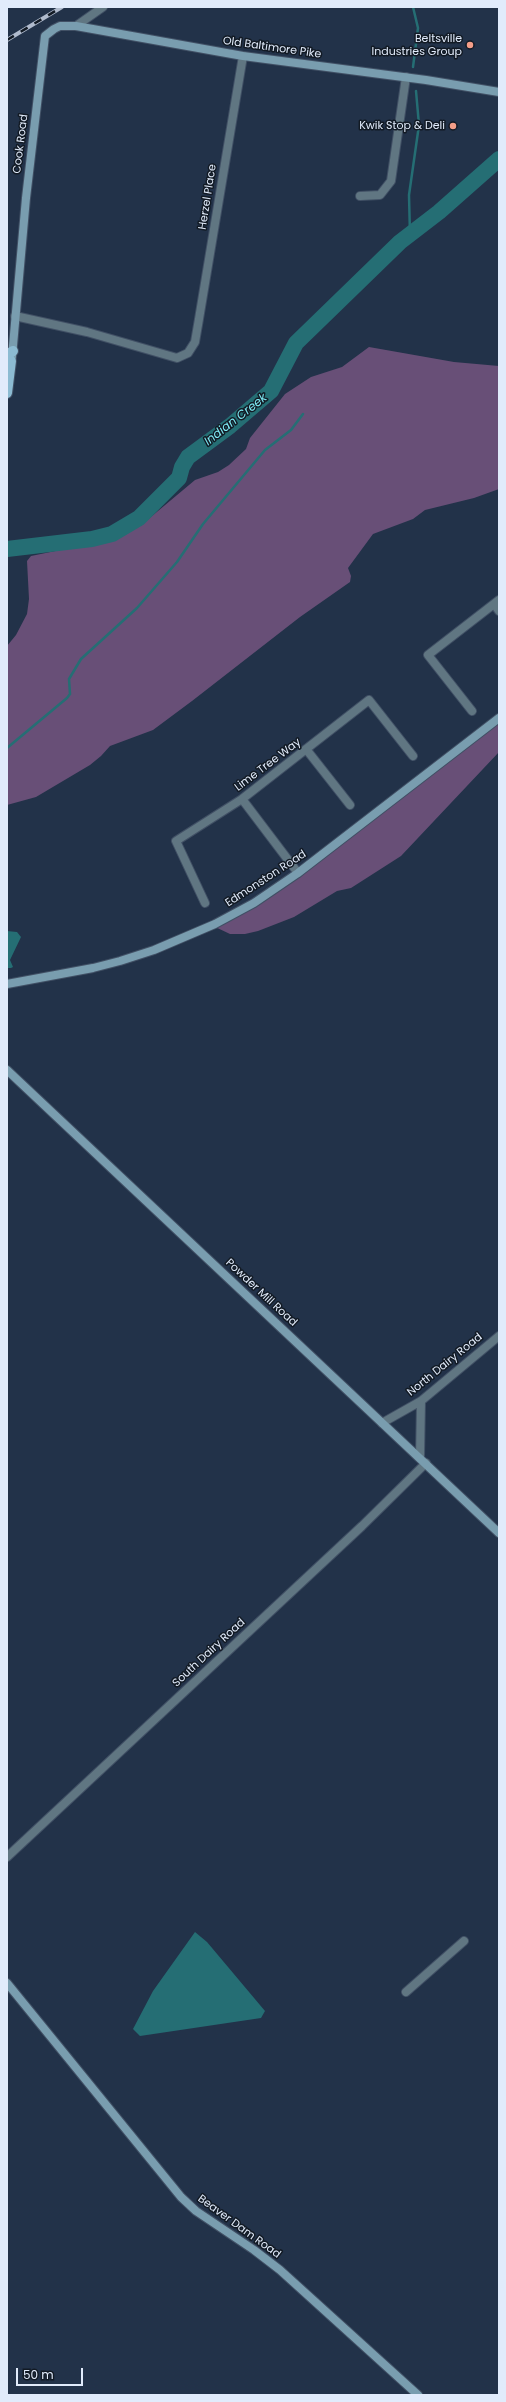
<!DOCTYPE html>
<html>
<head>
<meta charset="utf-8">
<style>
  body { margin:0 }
  #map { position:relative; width:506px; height:2402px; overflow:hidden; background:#223249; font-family:Poppins,sans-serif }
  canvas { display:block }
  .frame { position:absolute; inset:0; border:8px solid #e1ebfb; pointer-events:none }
  .scale { position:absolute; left:16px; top:2368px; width:67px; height:18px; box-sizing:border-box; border:2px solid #e1ebfb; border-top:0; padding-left:5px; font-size:12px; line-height:14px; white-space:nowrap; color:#e1ebfb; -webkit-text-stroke:3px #121a24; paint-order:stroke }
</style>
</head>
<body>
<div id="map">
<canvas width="506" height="2402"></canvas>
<div class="frame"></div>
<div class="scale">50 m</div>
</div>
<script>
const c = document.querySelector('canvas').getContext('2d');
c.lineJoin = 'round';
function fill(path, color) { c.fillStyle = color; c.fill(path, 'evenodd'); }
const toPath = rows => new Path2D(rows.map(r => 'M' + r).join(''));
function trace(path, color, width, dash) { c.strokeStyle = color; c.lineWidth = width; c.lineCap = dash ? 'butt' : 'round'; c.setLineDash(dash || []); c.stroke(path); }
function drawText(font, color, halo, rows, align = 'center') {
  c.font = font + ' Poppins,sans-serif'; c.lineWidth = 3; c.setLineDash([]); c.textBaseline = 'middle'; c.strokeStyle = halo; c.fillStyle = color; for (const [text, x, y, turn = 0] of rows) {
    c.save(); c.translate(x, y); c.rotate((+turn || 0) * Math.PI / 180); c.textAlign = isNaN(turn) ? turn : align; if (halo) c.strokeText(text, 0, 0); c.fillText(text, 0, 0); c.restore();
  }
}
fill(toPath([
  [369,347,454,362,499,366,499,489,474,498,425,510,413,519,373,534,348,568,351,576,350,582,300,617,192,701,153,730,110,746,101,756,90,765,36,797,7,805,7,646,16,635,27,614,29,599,27,561,31,556,114,539,146,521,195,480,218,472,229,465,246,449,250,438,285,394,311,377,342,367],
  [499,718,499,752,401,856,351,888,337,891,294,917,258,931,245,934,230,934,211,925,254,903]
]), '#684f77');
fill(toPath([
  [7,931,17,932,21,937,10,960,13,967,11,968,7,968],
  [195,1932,207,1942,265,2011,261,2018,140,2036,133,2029,153,1991]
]), '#256e74');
trace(toPath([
  [413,7,418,28,413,67],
  [410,235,409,195,419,125,416,91],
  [7,748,67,698,70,694,69,679,81,659,137,608,177,562,203,524,265,450,291,430,303,414]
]), '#256e74', 2.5);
trace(toPath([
  [7,549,92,539,112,534,139,518,179,478,182,467,188,457,230,426,271,391,296,343,400,242,439,212,499,159]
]), '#256e74', 16);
const street = toPath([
  [76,26,103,7],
  [360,196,380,195,391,181,406,77],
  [15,316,87,332,177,358,188,353,195,342,199,319,243,56],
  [494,604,499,611],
  [472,711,428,655,499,600],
  [306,749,350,805],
  [242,799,298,873],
  [205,903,176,841,242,799,369,700,413,756],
  [382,1423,421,1401,499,1336],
  [420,1458,421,1401],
  [7,1857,362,1526,426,1463],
  [406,1992,464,1941]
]);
const secondary = toPath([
  [12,357,26,198,45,36,54,29,60,26,76,26,243,56,426,80,499,92],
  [7,984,93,968,120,961,154,950,215,924,254,903,298,873,499,718],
  [7,1070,499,1533],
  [7,1983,181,2197,196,2211,254,2250,280,2270,418,2395]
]);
const primary = toPath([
  [7,355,13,351],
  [7,393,11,361]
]);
trace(street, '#415065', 10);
trace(secondary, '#415065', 10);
trace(primary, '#415065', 12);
trace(street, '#607682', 8);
trace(secondary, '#799daf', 8);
trace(primary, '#8cbbd2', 10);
const rail = toPath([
  [7,40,62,7]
]);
trace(rail, '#b0bbcd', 4);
trace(rail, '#121a24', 2.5, [8]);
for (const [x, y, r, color] of [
  [470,45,4,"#f49e89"],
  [453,126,4,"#f49e89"]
]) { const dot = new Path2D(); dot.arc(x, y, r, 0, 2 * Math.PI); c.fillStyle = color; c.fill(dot); trace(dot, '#121a24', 1.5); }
drawText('11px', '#e1ebfb', '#121a24', [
  ["Beltsville",462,39],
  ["Industries Group",462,52],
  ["Kwik Stop & Deli",445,126]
], 'right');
drawText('11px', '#e1ebfb', '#121a24', [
  ["Old Baltimore Pike",272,48,8],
  ["Cook Road",21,144,-83],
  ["Herzel Place",208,197,-81],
  ["Lime Tree Way",268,765,-37],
  ["Edmonston Road",266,879,-33],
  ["Powder Mill Road",261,1293,43],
  ["North Dairy Road",445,1365,-39],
  ["South Dairy Road",209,1653,-43],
  ["Beaver Dam Road",239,2227,36]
]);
drawText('italic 12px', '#7eeaf4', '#121a24', [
  ["Indian Creek",236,420,-38]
]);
</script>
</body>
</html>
